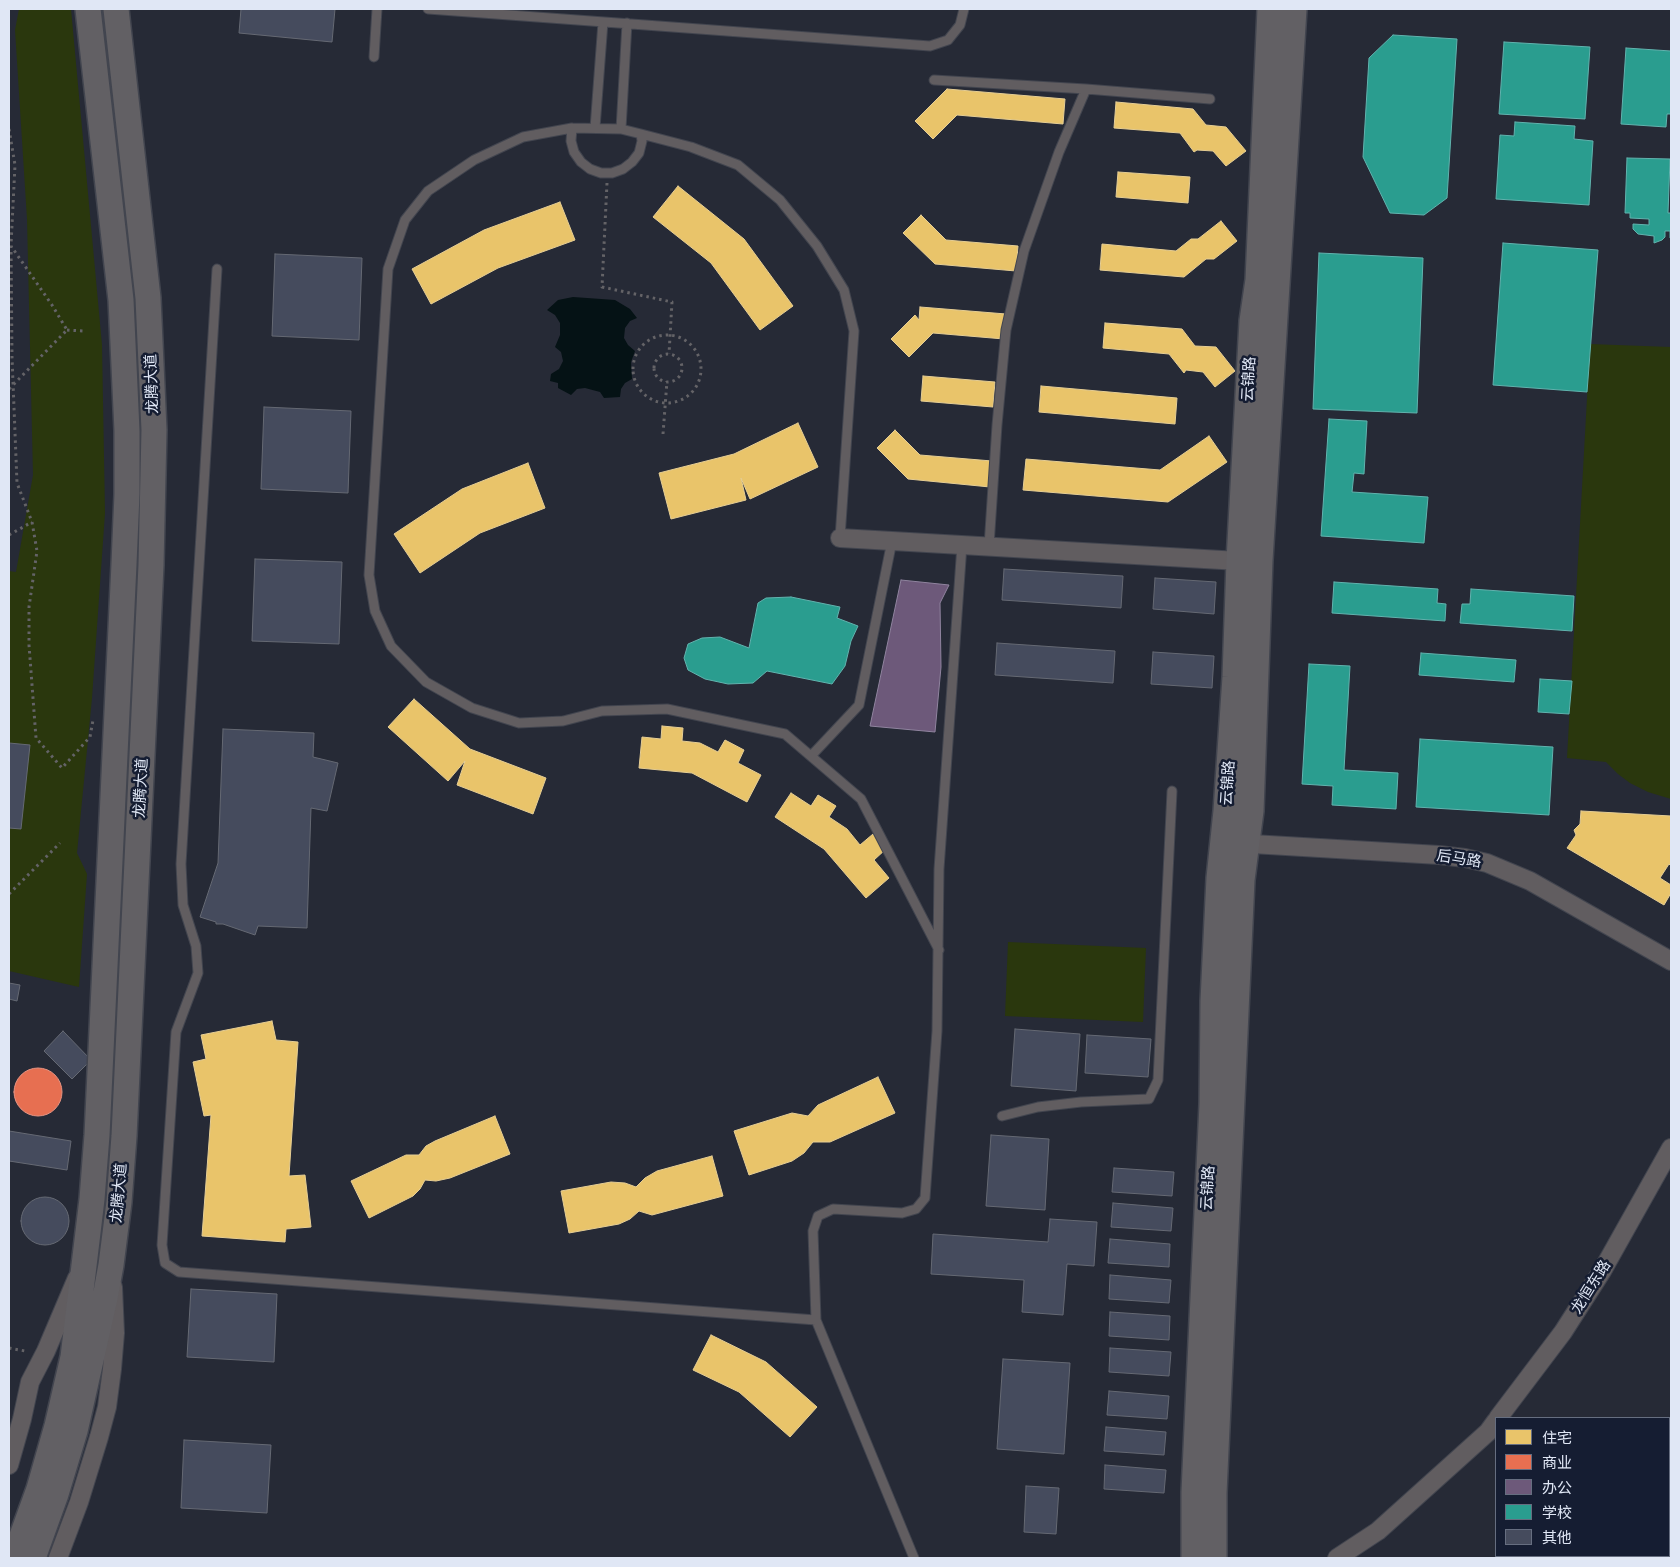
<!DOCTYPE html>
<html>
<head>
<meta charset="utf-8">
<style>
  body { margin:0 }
  #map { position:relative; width:1680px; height:1567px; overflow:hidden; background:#262a36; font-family:Quicksand,"Noto Sans SC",sans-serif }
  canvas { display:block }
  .frame { position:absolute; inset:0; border:10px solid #e0e7f5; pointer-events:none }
  .legend { position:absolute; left:1495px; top:1417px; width:175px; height:140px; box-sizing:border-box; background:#151d32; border:1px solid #666e80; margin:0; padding:6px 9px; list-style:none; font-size:15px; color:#e0e7f5 }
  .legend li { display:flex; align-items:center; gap:10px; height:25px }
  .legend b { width:25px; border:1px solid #666e80 }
</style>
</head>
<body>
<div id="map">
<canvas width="1680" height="1567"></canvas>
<div class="frame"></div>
<ul class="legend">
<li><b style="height:14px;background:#e9c46a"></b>住宅</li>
<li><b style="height:14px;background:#e76f51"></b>商业</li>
<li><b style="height:14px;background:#6d597a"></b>办公</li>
<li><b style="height:14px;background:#2a9d8f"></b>学校</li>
<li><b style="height:14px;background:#454b5d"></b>其他</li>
</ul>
</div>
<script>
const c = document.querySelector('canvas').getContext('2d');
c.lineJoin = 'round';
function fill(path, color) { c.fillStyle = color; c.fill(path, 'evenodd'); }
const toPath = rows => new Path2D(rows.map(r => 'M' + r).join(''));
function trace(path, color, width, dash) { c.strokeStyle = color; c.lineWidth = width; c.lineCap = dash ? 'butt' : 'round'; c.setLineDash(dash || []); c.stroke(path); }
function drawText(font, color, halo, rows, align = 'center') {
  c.font = font + ' Quicksand,"Noto Sans SC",sans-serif'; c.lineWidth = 5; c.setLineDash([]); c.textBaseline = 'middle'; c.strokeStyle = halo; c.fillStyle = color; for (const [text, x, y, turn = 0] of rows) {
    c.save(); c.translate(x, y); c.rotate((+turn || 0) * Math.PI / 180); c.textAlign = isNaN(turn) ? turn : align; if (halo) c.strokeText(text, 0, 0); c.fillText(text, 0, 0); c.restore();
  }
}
fill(toPath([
  [19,9,71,9,102,345,105,513,92,698,77,853,87,874,79,987,9,971,9,571,16,572,33,475,27,219,15,30],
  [1590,344,1671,347,1671,799,1648,792,1630,783,1618,774,1606,762,1567,758],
  [1008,942,1146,948,1143,1022,1005,1016]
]), '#2a370d');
fill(toPath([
  [573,297,615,300,630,309,637,318,630,321,625,328,624,338,628,345,635,351,631,362,632,379,625,383,621,389,620,397,604,398,600,392,585,388,577,389,571,395,558,388,558,383,550,381,551,374,559,369,563,361,561,352,555,347,560,335,560,323,555,315,547,310,558,300]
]), '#051215');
const homes = toPath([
  [947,89,1065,99,1063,124,957,115,933,139,915,121,947,89],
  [1116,102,1193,109,1206,125,1226,127,1246,151,1226,166,1213,151,1197,150,1194,152,1180,133,1114,128,1116,102],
  [1118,172,1190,177,1188,203,1116,197,1118,172],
  [678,186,744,239,793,306,760,330,711,263,653,217,678,186],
  [560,202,575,240,498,268,431,304,412,269,484,230,560,202],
  [921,215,946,240,1018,246,1016,271,935,264,903,233,921,215],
  [1221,221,1237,241,1214,259,1206,259,1184,277,1100,270,1102,244,1176,251,1191,239,1198,239,1221,221],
  [920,307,1006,314,1004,339,933,333,909,357,891,339,915,315,919,320,920,307],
  [1105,323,1182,329,1195,346,1216,347,1235,371,1215,387,1203,372,1186,370,1184,373,1169,354,1103,348,1105,323],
  [923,376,995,382,993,407,921,401,923,376],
  [1041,386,1177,398,1175,424,1039,412,1041,386],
  [798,423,818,467,750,499,741,478,746,500,671,519,659,473,734,454,798,423],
  [895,430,920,455,992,461,990,487,908,479,877,448,895,430],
  [1209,436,1227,462,1168,502,1023,490,1026,459,1160,470,1209,436],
  [528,463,545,508,480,533,420,573,394,534,462,489,528,463],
  [414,699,470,749,546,778,533,814,457,785,465,761,448,781,388,727,414,699],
  [662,726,683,728,682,741,700,743,718,752,725,740,744,750,738,763,761,775,747,802,692,773,639,768,642,737,661,739,662,726],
  [791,793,811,806,818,795,836,806,829,817,847,829,860,845,873,834,886,849,874,860,889,878,866,898,824,849,775,817,791,793],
  [1581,811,1671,816,1671,866,1669,864,1660,878,1671,885,1671,893,1664,905,1567,848,1576,835,1574,830,1580,824,1581,811],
  [272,1021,276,1040,298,1042,289,1176,305,1175,311,1227,286,1229,285,1242,202,1236,211,1115,204,1116,193,1062,206,1059,201,1035,272,1021],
  [878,1077,895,1113,830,1142,813,1142,804,1153,792,1161,749,1175,734,1131,792,1113,808,1116,818,1105,878,1077],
  [495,1116,510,1154,450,1178,436,1181,425,1180,420,1189,413,1196,369,1218,351,1181,406,1155,419,1155,426,1146,435,1141,495,1116],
  [712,1156,723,1196,652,1215,639,1211,630,1219,619,1224,569,1233,561,1191,611,1182,625,1183,636,1187,645,1178,657,1171,712,1156],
  [711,1335,766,1362,817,1407,790,1437,739,1392,693,1370,711,1335]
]);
fill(homes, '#e9c46a');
trace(homes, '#e6ce94', 1);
const shops = toPath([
  '14 1092a24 24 0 1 1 48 0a24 24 0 1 1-48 0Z'
]);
fill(shops, '#e76f51');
trace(shops, '#e59382', 1);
const offices = toPath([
  [901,580,949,585,940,603,941,667,935,732,870,726,901,580]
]);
fill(offices, '#6d597a');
trace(offices, '#90849f', 1);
const schools = toPath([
  [1393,35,1457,39,1447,198,1424,215,1390,213,1363,157,1369,58,1393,35],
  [1504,42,1590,47,1585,119,1499,114,1504,42],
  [1626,48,1671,51,1671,114,1667,114,1666,127,1621,124,1626,48],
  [1515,122,1575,126,1574,139,1593,141,1589,205,1496,199,1500,135,1514,136,1515,122],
  [1627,158,1670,159,1668,213,1671,213,1671,238,1670,238,1670,231,1665,231,1665,237,1662,240,1654,243,1654,236,1638,234,1633,229,1633,224,1649,225,1649,219,1630,218,1630,213,1625,213,1627,158],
  [1503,243,1598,250,1587,392,1493,385,1503,243],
  [1319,253,1423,258,1417,413,1313,409,1319,253],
  [1329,419,1367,421,1364,474,1354,473,1352,492,1428,497,1424,543,1321,536,1329,419],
  [1334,582,1438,589,1437,603,1446,604,1445,621,1332,613,1334,582],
  [1471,589,1574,596,1572,631,1460,623,1462,604,1470,604,1471,589],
  [791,597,840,607,837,618,858,626,851,641,845,666,832,684,767,671,753,683,728,684,705,679,688,670,684,658,688,644,702,638,720,637,749,648,758,603,766,598,791,597],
  [1421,653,1516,660,1514,682,1419,675,1421,653],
  [1309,664,1350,666,1344,770,1398,773,1396,809,1332,805,1333,786,1302,784,1309,664],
  [1540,679,1572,681,1569,714,1538,712,1540,679],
  [1420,739,1553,747,1549,815,1416,807,1420,739]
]);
fill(schools, '#2a9d8f');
trace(schools, '#61b3ae', 1);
trace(toPath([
  [1669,1499,1671,1495],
  [1625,1558,1627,1556]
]), '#051215', 31);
const building = toPath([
  [241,9,335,9,332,42,239,33,241,9],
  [275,254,362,258,359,340,272,336,275,254],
  [264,407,351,411,348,493,261,489,264,407],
  [255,559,342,562,339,644,252,641,255,559],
  [1004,569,1123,576,1121,608,1002,600,1004,569],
  [1155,578,1216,582,1214,614,1153,609,1155,578],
  [997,643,1115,651,1113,683,995,675,997,643],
  [1153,652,1214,656,1212,688,1151,684,1153,652],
  [223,729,314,733,313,757,338,763,327,811,311,808,307,928,258,926,255,935,223,924,216,924,216,922,200,917,218,863,223,729],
  [9,743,30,745,21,829,9,828,9,743],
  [9,983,20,985,17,1001,9,999,9,983],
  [1015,1029,1080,1034,1076,1091,1011,1086,1015,1029],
  [63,1031,91,1060,72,1079,44,1051,63,1031],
  [1087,1035,1151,1039,1148,1077,1085,1073,1087,1035],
  [9,1131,71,1141,67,1170,9,1161,9,1131],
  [991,1135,1049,1139,1045,1210,986,1206,991,1135],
  [1114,1168,1174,1172,1172,1196,1112,1192,1114,1168],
  '21 1221a24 24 0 1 1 48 0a24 24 0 1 1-48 0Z',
  [1113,1203,1173,1208,1171,1231,1111,1227,1113,1203],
  [1050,1219,1097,1222,1094,1266,1067,1264,1063,1315,1022,1312,1024,1280,931,1274,933,1234,1048,1242,1050,1219],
  [1110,1239,1170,1244,1169,1267,1108,1263,1110,1239],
  [1110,1275,1171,1280,1169,1303,1109,1299,1110,1275],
  [191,1289,277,1294,274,1362,187,1357,191,1289],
  [1110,1312,1170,1316,1169,1340,1109,1336,1110,1312],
  [1110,1348,1171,1352,1169,1376,1109,1372,1110,1348],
  [1003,1359,1070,1363,1064,1454,997,1449,1003,1359],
  [1109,1391,1169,1396,1167,1419,1107,1415,1109,1391],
  [1106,1427,1166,1432,1164,1455,1104,1451,1106,1427],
  [184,1440,271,1445,267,1513,181,1508,184,1440],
  [1105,1465,1166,1470,1164,1493,1104,1489,1105,1465],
  [1026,1486,1059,1488,1056,1534,1024,1532,1026,1486]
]);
fill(building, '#454b5d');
trace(building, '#656973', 1);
const service = toPath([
  [428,9,930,46,948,40,960,25,964,9],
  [374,57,377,9],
  [934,80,1086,89,1210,99],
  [572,128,571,141,574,152,581,162,590,169,601,173,612,173,623,169,632,162,639,153,642,141,641,134],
  [595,128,603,22],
  [621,129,627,23],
  [217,269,181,864,183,905,196,946,198,973,176,1032,162,1245,165,1263,179,1272,816,1320],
  [840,538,854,331,844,290,817,246,780,200,738,165,691,147,641,134,621,129,572,128,523,137,474,160,428,191,405,220,388,269,369,575,375,611,391,646,426,682,472,708,519,723,563,721,602,711,667,709,785,734,861,799,939,950],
  [989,546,997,425,1006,330,1024,251,1059,152,1086,89],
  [811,756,859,705,892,541],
  [1002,1116,1038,1107,1081,1102,1149,1099,1158,1080,1172,791],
  [914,1558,816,1320,813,1231,818,1216,833,1209,902,1213,916,1209,925,1198,937,1031,939,869,962,545]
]);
const minor = toPath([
  [840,538,1239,561],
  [1235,843,1439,855,1465,858,1487,863,1530,881,1671,961],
  [1498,1418,1563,1332,1602,1271,1671,1148],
  [9,1465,22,1419,30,1382,46,1351,77,1278],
  [58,1558,79,1502,99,1437,107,1407,112,1369,115,1333,113,1287],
  [1337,1558,1378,1531,1488,1432,1496,1421]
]);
const secondary = toPath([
  [14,1558,39,1489,57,1426,73,1357,92,1199,97,1135,124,564,127,494,127,431,121,300,88,9],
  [33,1558,56,1494,75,1431,105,1298,111,1265,119,1202,124,1136,151,565,154,430,148,298,116,9],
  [1194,1558,1194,1492,1212,1104,1213,1001,1219,878,1226,811,1235,677,1239,561,1252,321,1258,280,1270,9],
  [1214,1558,1214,1493,1242,880,1251,811,1260,560,1294,9]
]);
trace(service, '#42454f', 11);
trace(minor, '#42454f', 20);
trace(secondary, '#42454f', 28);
trace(toPath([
  [9,10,9,9],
  [9,129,15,165,11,245,12,357,17,483,32,522,37,551,29,607,29,645,36,738,62,768,90,737,93,720],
  [607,183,602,287,672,302,669,354],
  [67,330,83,331],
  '633 369a34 34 0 1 1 68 0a34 34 0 1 1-68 0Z',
  '654 368a14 14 0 1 1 28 0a14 14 0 1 1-28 0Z',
  [9,389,67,330,52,305,11,246],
  [663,434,667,381],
  [9,535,32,522],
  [9,894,60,843],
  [9,1348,25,1351,24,1354]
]), '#646367', 3, [2.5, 4]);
trace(service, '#615d60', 9);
trace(minor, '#615d60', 18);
trace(secondary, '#626064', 25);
drawText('15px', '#e0e7f5', '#151d32', [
  ["云锦路",1249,379,-87],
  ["龙腾大道",152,384,-92],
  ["云锦路",1228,783,-86],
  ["龙腾大道",141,788,-87],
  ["后马路",1459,859,9],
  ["云锦路",1208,1188,-87],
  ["龙腾大道",119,1193,-85],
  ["龙恒东路",1591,1287,-58]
]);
</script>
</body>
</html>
